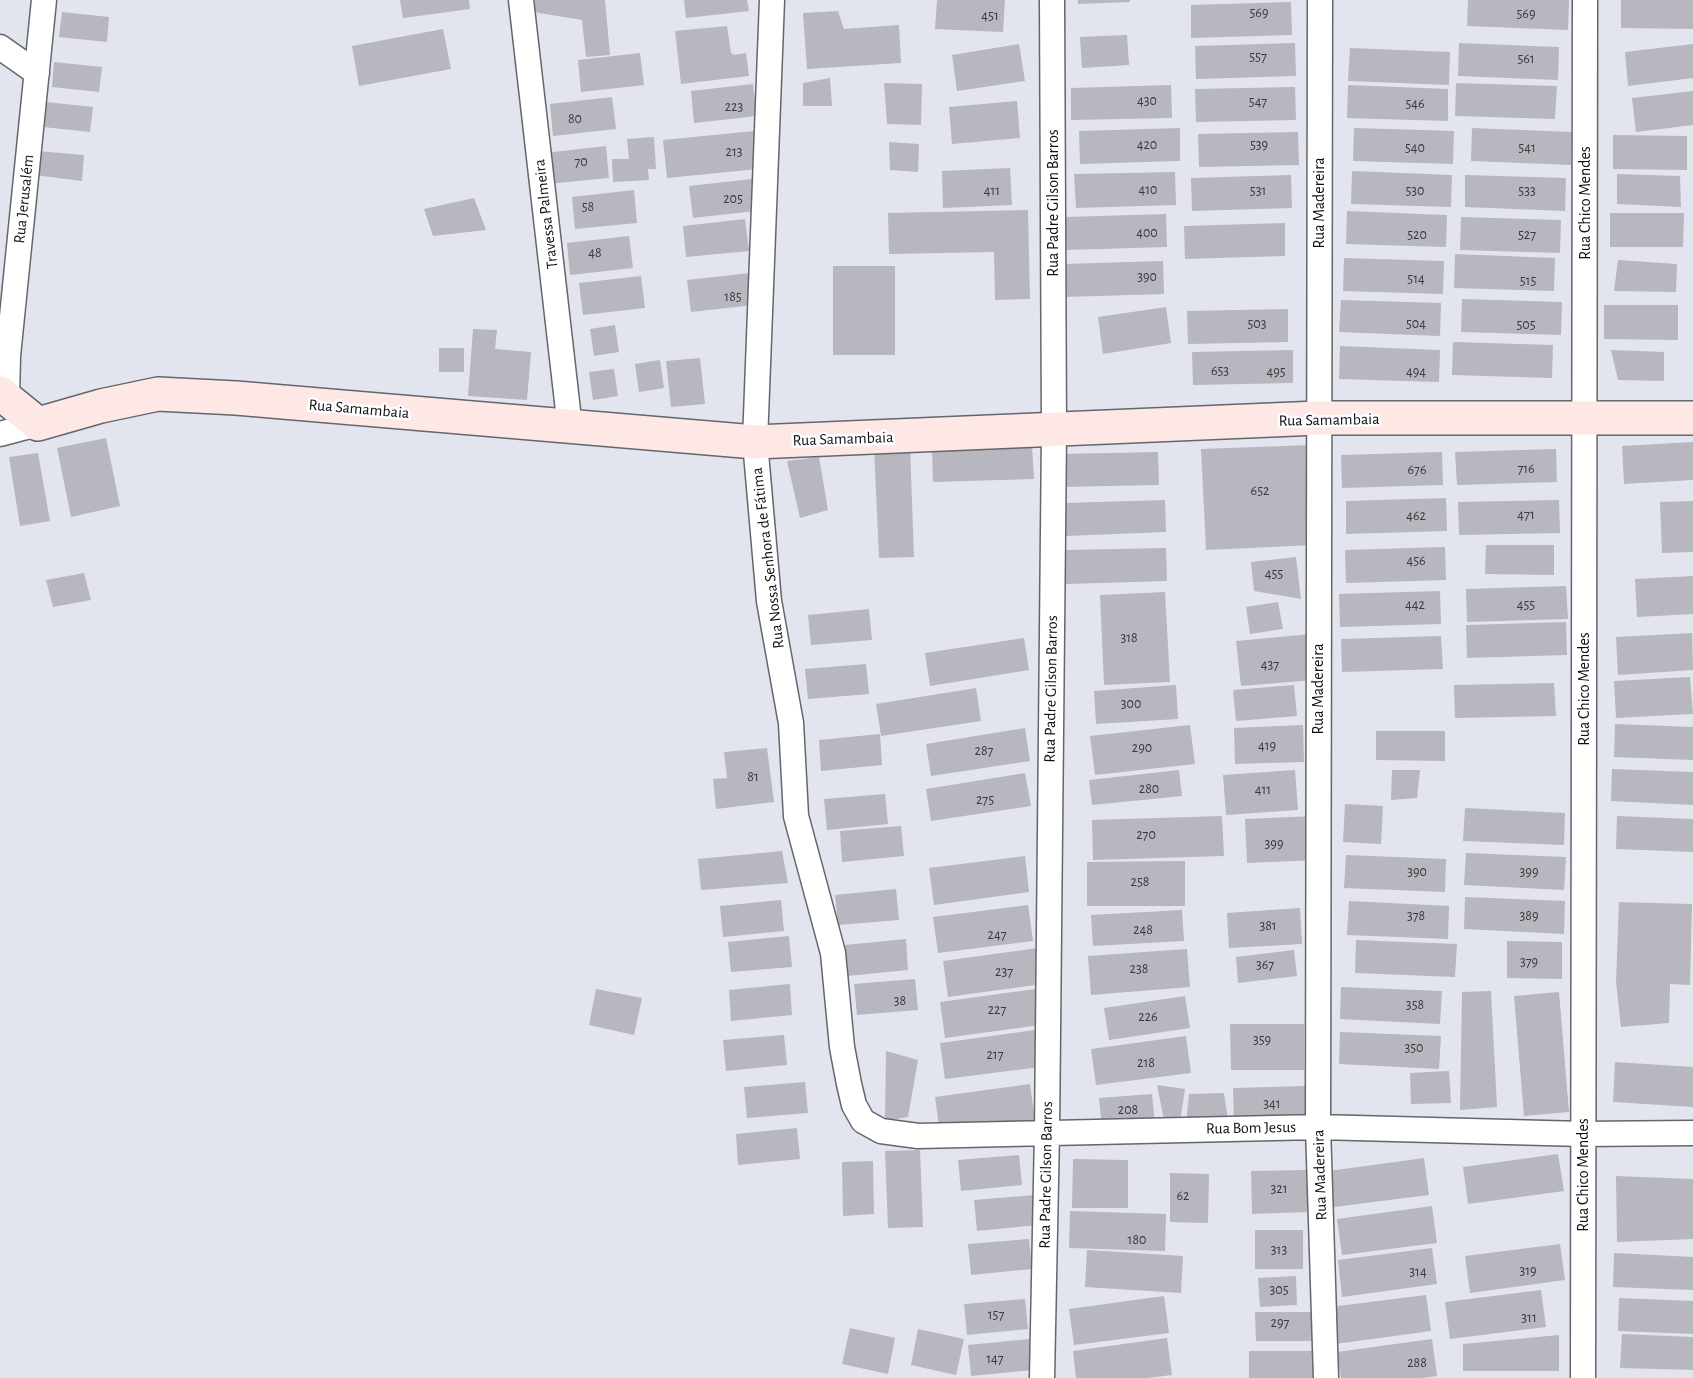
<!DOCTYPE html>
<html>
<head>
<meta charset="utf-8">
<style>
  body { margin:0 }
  canvas { display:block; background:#e2e5ee }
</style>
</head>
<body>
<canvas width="1693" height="1378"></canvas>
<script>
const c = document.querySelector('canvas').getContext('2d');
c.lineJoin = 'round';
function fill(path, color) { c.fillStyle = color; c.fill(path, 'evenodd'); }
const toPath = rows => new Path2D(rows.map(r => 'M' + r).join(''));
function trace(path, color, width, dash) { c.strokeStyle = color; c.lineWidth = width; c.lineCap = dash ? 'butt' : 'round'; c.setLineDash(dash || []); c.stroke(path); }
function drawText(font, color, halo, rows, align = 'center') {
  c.font = font + ' "Alegreya Sans",sans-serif'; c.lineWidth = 5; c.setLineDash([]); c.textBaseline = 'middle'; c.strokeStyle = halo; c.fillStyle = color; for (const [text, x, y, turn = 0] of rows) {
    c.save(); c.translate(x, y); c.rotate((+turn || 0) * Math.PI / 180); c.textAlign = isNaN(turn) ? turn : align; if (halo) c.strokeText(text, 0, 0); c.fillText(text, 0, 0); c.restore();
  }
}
fill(toPath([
  [400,0,469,0,470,9,403,18],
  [535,0,605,0,610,55,586,57,582,20,533,12],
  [684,0,747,0,749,11,686,18],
  [937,0,1005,0,1003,32,935,29],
  [1078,0,1130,0,1130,2,1078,4],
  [1468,0,1569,0,1568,30,1467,26],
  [1621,0,1693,0,1693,29,1621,28],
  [1291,2,1292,35,1191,38,1191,5],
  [838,11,844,29,899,25,901,63,807,69,803,13],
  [62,12,109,17,107,42,59,37],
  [727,26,731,53,734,55,746,53,749,76,681,84,675,31],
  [443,29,451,69,359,86,352,46],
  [1127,35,1129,65,1082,68,1080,37],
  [1295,43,1296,76,1196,79,1195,46],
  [1459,43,1559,47,1558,80,1458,76],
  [1019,44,1025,81,957,91,952,55],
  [1693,44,1693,78,1628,86,1625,52],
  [1350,48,1450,52,1449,85,1348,81],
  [640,53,644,85,581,92,578,60],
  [54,62,102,67,99,92,52,87],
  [830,78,832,106,803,106,803,83],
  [884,83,922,84,921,125,887,124],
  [1456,83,1557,86,1555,119,1455,116],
  [753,84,757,116,694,123,691,91],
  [1171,85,1172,118,1071,120,1071,88],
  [1348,85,1448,89,1448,121,1347,118],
  [1295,87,1296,120,1196,122,1195,89],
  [1693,91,1693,125,1636,132,1632,98],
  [612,97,616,129,553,136,550,104],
  [1017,101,1020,138,952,144,949,107],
  [46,102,93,107,90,132,43,127],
  [1180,128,1180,161,1080,164,1079,131],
  [1354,128,1454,131,1453,164,1353,161],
  [1472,128,1572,132,1571,165,1471,161],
  [754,131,758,169,667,178,663,140],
  [1298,132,1299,165,1199,167,1198,134],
  [1613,135,1687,136,1687,170,1613,169],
  [654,137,656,169,648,169,649,180,613,182,612,159,629,159,627,139],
  [889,142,919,144,918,172,890,170],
  [606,146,609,178,547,184,544,153],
  [37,151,84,155,82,181,34,175],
  [1010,168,1012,205,943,208,942,171],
  [1352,171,1452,175,1451,207,1351,204],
  [1175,172,1176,205,1076,208,1074,174],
  [1617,174,1680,176,1681,207,1617,204],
  [1291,175,1292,208,1192,211,1191,178],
  [1465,175,1566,178,1565,211,1465,207],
  [752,179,755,211,693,218,689,186],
  [634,190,637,223,575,229,572,197],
  [474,198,486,230,433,236,424,209],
  [1028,210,1030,299,995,300,994,252,889,254,888,213],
  [1347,211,1447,215,1446,247,1346,244],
  [1610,213,1684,213,1683,247,1610,247],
  [1166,214,1167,247,1067,250,1065,217],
  [1461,217,1561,220,1560,253,1460,250],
  [745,219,749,251,686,257,683,226],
  [1285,223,1285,256,1185,259,1184,226],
  [629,236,633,268,570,275,567,243],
  [1455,254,1555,258,1554,291,1454,288],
  [1344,258,1444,261,1443,294,1343,291],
  [1618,260,1677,264,1676,292,1614,291],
  [1163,261,1164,294,1064,297,1063,264],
  [833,266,895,266,895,355,833,355],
  [750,273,754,305,691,312,687,280],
  [641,276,645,308,583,315,579,283],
  [1462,299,1562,302,1561,335,1461,332],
  [1341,300,1441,303,1440,336,1339,332],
  [1604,305,1678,305,1678,340,1604,339],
  [1166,307,1171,343,1103,354,1098,317],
  [1288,309,1288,342,1188,344,1187,311],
  [615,325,619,352,594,356,590,329],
  [473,329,497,330,495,349,531,352,527,400,468,396],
  [1453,342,1553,345,1552,378,1452,375],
  [1340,346,1440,350,1439,382,1339,379],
  [439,348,464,348,464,372,439,372],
  [1293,350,1293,383,1193,385,1192,352],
  [1611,350,1664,352,1664,381,1618,380],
  [700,358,705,404,671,407,666,361],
  [660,360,664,388,639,392,635,364],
  [614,369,618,396,593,400,589,372],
  [106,438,120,506,71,517,57,448],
  [1693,442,1693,480,1624,484,1622,446],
  [1310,445,1314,545,1206,550,1201,449],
  [910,446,914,557,879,558,874,447],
  [1032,446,1034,479,933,482,932,449],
  [1556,449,1557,482,1457,485,1455,452],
  [1158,452,1159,485,1059,487,1058,454],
  [1442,452,1443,485,1342,488,1341,455],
  [38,453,50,521,20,526,9,457],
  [819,457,828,510,800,518,787,461],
  [1446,498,1447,531,1346,534,1346,501],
  [1165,500,1166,532,1066,536,1065,503],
  [1559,500,1560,533,1459,535,1458,502],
  [1693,501,1693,552,1662,553,1660,502],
  [1486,545,1554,545,1554,575,1485,574],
  [1445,547,1446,580,1346,583,1345,550],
  [1166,548,1167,581,1066,584,1065,550],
  [1296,557,1301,599,1254,591,1251,562],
  [84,573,91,600,53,607,46,580],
  [1693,576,1693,614,1637,617,1635,579],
  [1566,586,1568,619,1467,622,1466,589],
  [1440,591,1441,624,1340,627,1339,594],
  [1165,592,1170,682,1104,685,1100,595],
  [1278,602,1283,629,1250,634,1246,607],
  [869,609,872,640,811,645,808,615],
  [1566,622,1567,655,1467,658,1466,625],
  [1692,633,1693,670,1618,675,1616,637],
  [1311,634,1314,680,1241,686,1236,641],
  [1441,636,1443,669,1342,672,1341,639],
  [1024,638,1029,670,930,686,925,653],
  [866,664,869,694,808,699,805,669],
  [1690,677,1693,714,1616,718,1614,681],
  [1554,683,1556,716,1455,718,1454,685],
  [1176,685,1178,719,1096,724,1094,691],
  [1294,685,1297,716,1236,721,1233,690],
  [976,688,981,721,881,736,876,704],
  [1615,724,1693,727,1693,760,1614,757],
  [1190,725,1195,764,1095,775,1090,736],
  [1303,725,1304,762,1235,764,1234,728],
  [1025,728,1030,761,931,776,926,744],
  [1376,731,1445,731,1445,761,1376,760],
  [880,734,882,765,821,771,819,740],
  [767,748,774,802,716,809,713,779,727,778,724,752],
  [1612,769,1693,772,1693,805,1611,801],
  [1179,770,1182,796,1092,805,1089,780],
  [1295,770,1298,810,1226,815,1223,775],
  [1392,770,1420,770,1417,798,1391,800],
  [1025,773,1031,806,931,821,926,789],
  [885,794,888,824,827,830,824,799],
  [1345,804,1383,806,1381,844,1343,842],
  [1465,808,1565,813,1564,845,1463,841],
  [1222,816,1224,856,1093,860,1092,820],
  [1316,816,1318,860,1247,863,1245,819],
  [1617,816,1693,819,1693,852,1616,849],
  [901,826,904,856,842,862,840,831],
  [782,851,788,883,701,890,698,859],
  [1466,853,1566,857,1564,890,1464,885],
  [1346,855,1446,859,1445,892,1344,888],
  [1025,856,1029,892,934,905,929,868],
  [1185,861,1185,906,1087,906,1087,862],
  [896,889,899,920,838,925,835,895],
  [1465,897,1565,901,1564,934,1464,929],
  [781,900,784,931,723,937,720,906],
  [1349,901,1449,906,1448,939,1347,935],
  [1619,902,1692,904,1690,985,1670,984,1669,1023,1621,1027,1616,982],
  [1028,905,1033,941,938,953,933,917],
  [1300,908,1302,944,1229,948,1227,913],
  [1182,910,1184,941,1093,946,1091,915],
  [789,936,792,967,731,972,728,942],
  [906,939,908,970,847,976,845,945],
  [1356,940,1457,944,1455,977,1355,973],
  [1507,941,1562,942,1562,979,1507,978],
  [1038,948,1043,984,948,997,943,961],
  [1187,949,1190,987,1091,995,1088,956],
  [1294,950,1297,976,1238,983,1236,957],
  [915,979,918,1010,857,1015,854,984],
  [790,984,792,1015,731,1021,729,990],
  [1341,987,1442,991,1440,1024,1340,1019],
  [596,989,642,998,634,1035,589,1025],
  [1035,989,1040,1025,945,1038,940,1002],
  [1491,991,1497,1107,1460,1110,1462,992],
  [1559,992,1569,1112,1524,1116,1514,996],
  [1185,996,1190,1028,1109,1040,1104,1008],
  [1230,1024,1304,1024,1304,1070,1231,1070],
  [1035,1030,1040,1067,945,1079,940,1043],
  [1340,1032,1441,1036,1439,1069,1339,1064],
  [784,1035,787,1065,726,1071,723,1040],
  [1186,1036,1191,1073,1096,1085,1091,1049],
  [886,1051,918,1060,908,1117,885,1121],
  [1615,1062,1693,1067,1693,1107,1613,1102],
  [1449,1071,1451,1103,1411,1104,1410,1073],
  [805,1082,808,1113,747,1118,744,1087],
  [1030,1084,1035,1121,940,1134,935,1097],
  [1157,1085,1185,1089,1180,1122,1165,1125],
  [1305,1086,1307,1125,1234,1126,1233,1088],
  [1224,1093,1228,1120,1186,1124,1189,1094],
  [1152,1094,1155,1124,1102,1128,1099,1098],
  [797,1128,800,1159,738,1165,736,1134],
  [920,1150,923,1227,888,1228,885,1151],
  [1558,1154,1564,1191,1468,1204,1463,1167],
  [1019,1155,1022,1185,961,1191,958,1160],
  [1424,1158,1429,1195,1334,1207,1329,1171],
  [1073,1159,1128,1160,1128,1208,1072,1208],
  [873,1161,874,1214,843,1216,842,1162],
  [1306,1170,1308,1212,1252,1214,1251,1171],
  [1170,1173,1209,1174,1208,1223,1170,1222],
  [1616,1176,1693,1179,1693,1239,1617,1242],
  [1035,1195,1038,1225,977,1231,974,1200],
  [1432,1206,1437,1243,1342,1255,1337,1219],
  [1070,1211,1166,1214,1165,1251,1069,1248],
  [1255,1230,1303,1230,1303,1269,1255,1269],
  [1029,1239,1032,1269,971,1275,968,1244],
  [1560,1244,1565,1280,1470,1293,1465,1256],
  [1432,1248,1437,1284,1342,1297,1338,1260],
  [1087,1250,1183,1256,1181,1293,1085,1287],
  [1614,1253,1693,1257,1693,1290,1613,1287],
  [1296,1276,1297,1305,1260,1307,1258,1278],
  [1541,1290,1546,1327,1450,1339,1445,1302],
  [1426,1295,1431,1331,1335,1344,1330,1307],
  [1164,1296,1169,1333,1074,1345,1069,1309],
  [1619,1298,1693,1301,1693,1334,1618,1331],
  [1025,1299,1028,1329,967,1335,964,1304],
  [1255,1312,1315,1312,1315,1341,1256,1341],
  [850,1328,895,1338,888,1374,842,1364],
  [918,1329,964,1339,956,1375,911,1365],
  [1622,1334,1693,1337,1693,1370,1620,1368],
  [1559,1335,1559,1371,1463,1371,1463,1344],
  [1167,1338,1172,1375,1148,1378,1076,1378,1073,1351],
  [1029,1339,1032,1370,971,1376,968,1345],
  [1432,1339,1437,1376,1421,1378,1341,1378,1337,1352],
  [1249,1351,1320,1351,1321,1378,1249,1378]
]), '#b8b6be');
const street = toPath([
  [521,0,570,428],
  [772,0,755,442,769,601,791,723,796,816,833,953,842,1047,849,1084,854,1105,863,1121,881,1131,918,1136,1318,1127,1583,1134,1693,1133],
  [1320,0,1318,1127,1326,1378],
  [0,47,37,73],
  [7,398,8,356,44,0],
  [0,434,38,424],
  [1042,1378,1047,1132,1054,431,1052,0],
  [1583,1378,1585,0]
]);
const secondary = toPath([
  [0,393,38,424,101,406,158,394,236,398,755,442,1318,418,1693,418]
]);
trace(street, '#63666d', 27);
trace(secondary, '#63666d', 36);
trace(street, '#fff', 24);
trace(secondary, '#fee8e5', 33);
drawText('14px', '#393a3e', null, [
  ["569",1259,13],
  ["569",1526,14],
  ["451",990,16],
  ["557",1258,57],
  ["561",1526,59],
  ["430",1147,101],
  ["547",1258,102],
  ["546",1415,104],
  ["223",734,107],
  ["80",575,119],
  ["420",1147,145],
  ["539",1259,145],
  ["540",1415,148],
  ["541",1527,148],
  ["213",734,152],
  ["70",581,162],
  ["410",1148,190],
  ["411",992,191],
  ["531",1258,191],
  ["530",1415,191],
  ["533",1527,191],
  ["205",733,199],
  ["58",588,207],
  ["400",1147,233],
  ["520",1417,235],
  ["527",1527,235],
  ["48",595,253],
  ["390",1147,277],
  ["514",1416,279],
  ["515",1528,281],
  ["185",733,297],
  ["503",1257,324],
  ["504",1416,324],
  ["505",1526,325],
  ["653",1220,371],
  ["495",1276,372],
  ["494",1416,372],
  ["716",1526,469],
  ["676",1417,470],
  ["652",1260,491],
  ["471",1526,515],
  ["462",1416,516],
  ["456",1416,561],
  ["455",1274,574],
  ["442",1415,605],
  ["455",1526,605],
  ["318",1129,638],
  ["437",1270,665],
  ["300",1131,704],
  ["419",1267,746],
  ["290",1142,748],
  ["287",984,751],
  ["81",753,777],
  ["280",1149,789],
  ["411",1263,790],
  ["275",985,800],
  ["270",1146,835],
  ["399",1274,844],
  ["390",1417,872],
  ["399",1529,872],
  ["258",1140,882],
  ["378",1416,916],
  ["389",1529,916],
  ["381",1268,926],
  ["248",1143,930],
  ["247",997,935],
  ["379",1529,962],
  ["367",1265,965],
  ["238",1139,969],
  ["237",1004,972],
  ["38",900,1001],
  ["358",1415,1005],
  ["227",997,1010],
  ["226",1148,1017],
  ["359",1262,1040],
  ["350",1414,1048],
  ["217",995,1055],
  ["218",1146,1063],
  ["341",1272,1104],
  ["208",1128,1110],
  ["321",1279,1189],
  ["62",1183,1196],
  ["180",1137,1240],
  ["313",1279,1250],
  ["319",1528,1271],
  ["314",1418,1272],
  ["305",1279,1290],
  ["157",996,1315],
  ["311",1529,1318],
  ["297",1280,1323],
  ["147",995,1359],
  ["288",1417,1363]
]);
drawText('16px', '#0f1013', '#fff', [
  ["Rua Jerusalém",24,199,-84],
  ["Rua Padre Gilson Barros",1053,203,-90],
  ["Rua Madereira",1319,203,-90],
  ["Rua Chico Mendes",1585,203,-90],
  ["Travessa Palmeira",546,214,-97],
  ["Rua Samambaia",359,409,5],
  ["Rua Samambaia",1329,420,-1],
  ["Rua Samambaia",843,439,-2],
  ["Rua Nossa Senhora de Fátima",768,558,-97],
  ["Rua Padre Gilson Barros",1051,689,-89],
  ["Rua Madereira",1318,689,-90],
  ["Rua Chico Mendes",1584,689,-90],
  ["Rua Bom Jesus",1251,1128,-1],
  ["Rua Padre Gilson Barros",1046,1175,-89],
  ["Rua Madereira",1320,1175,-92],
  ["Rua Chico Mendes",1583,1175,-90]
]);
</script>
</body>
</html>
